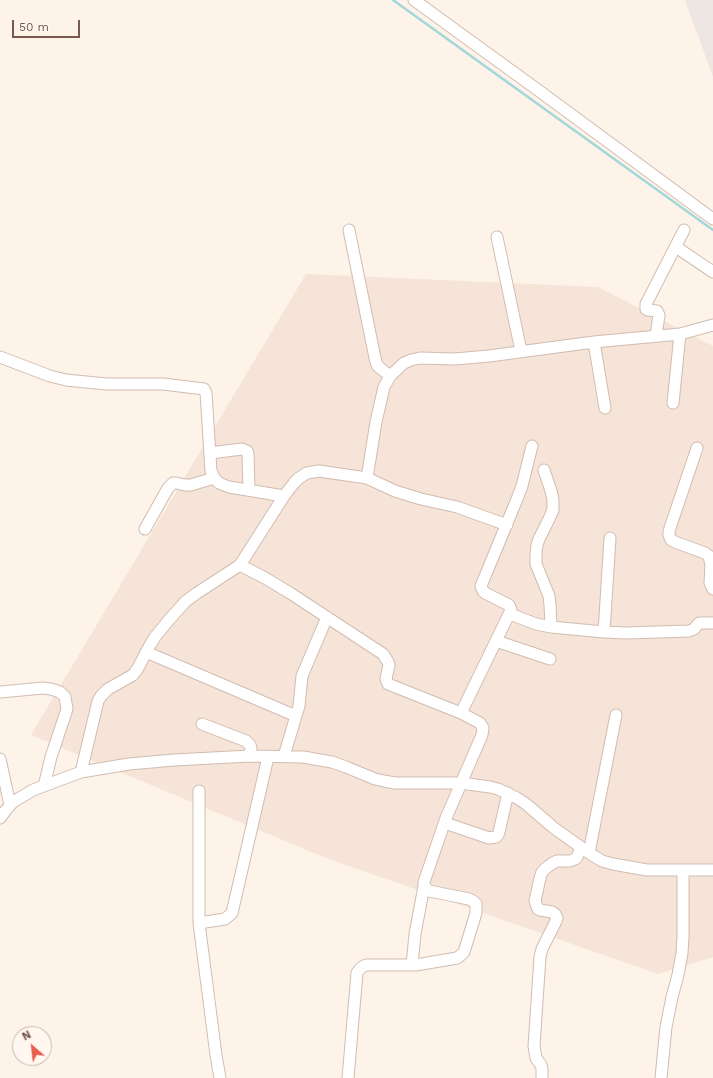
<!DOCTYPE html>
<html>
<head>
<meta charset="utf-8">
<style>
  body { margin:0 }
  #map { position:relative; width:713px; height:1078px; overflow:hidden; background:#fdf3e9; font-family:"Work Sans",sans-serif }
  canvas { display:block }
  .north { position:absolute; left:12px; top:1026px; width:40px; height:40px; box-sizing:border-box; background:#fff7f0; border:1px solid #c9b7ae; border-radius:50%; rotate:332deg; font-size:11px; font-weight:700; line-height:16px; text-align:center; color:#78574c }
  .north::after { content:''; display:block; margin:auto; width:14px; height:18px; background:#e75f4e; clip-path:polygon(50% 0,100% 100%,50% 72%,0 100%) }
  .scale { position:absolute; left:12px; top:20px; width:68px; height:18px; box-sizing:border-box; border:2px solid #78574c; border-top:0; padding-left:5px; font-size:12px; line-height:14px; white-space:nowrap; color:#78574c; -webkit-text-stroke:3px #fff7f0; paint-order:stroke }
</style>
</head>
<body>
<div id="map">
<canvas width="713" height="1078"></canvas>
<div class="north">N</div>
<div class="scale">50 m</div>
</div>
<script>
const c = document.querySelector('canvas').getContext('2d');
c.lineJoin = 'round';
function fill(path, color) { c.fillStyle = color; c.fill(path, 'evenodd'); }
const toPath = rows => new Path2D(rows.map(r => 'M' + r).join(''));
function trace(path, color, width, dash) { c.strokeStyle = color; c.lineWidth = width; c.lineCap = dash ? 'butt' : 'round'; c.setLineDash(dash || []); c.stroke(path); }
fill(toPath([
  [306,274,598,287,713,346,713,957,658,974,326,858,31,735]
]), '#f5e4d7');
fill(toPath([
  [685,0,713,0,713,77]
]), '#eee6e2');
trace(toPath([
  [393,0,713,230]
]), '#a3d7d9', 2.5);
const street = toPath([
  [414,0,542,93,713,219],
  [349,230,375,358,377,365,380,368,390,376],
  [497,237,521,351],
  [676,247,713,272],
  [656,336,659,315,657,311,648,310,646,309,646,304,684,230],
  [594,342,605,408],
  [0,357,50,376,66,380,106,384,163,384,204,389,206,393,211,471,214,478,219,483,229,487,284,496],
  [673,403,680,334],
  [697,448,669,531,669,535,671,540,675,542,705,553,709,556,711,565,710,583,713,589],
  [210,453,242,449,247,451,248,454,249,490],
  [544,470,551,491,553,500,553,510,549,519,539,539,537,545,536,554,536,564,549,596,550,605,551,627],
  [367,478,395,491,421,499,457,507,507,525],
  [145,529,168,488,173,483,176,483,185,485,191,485,214,478],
  [240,565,265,578,290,593,383,654,388,662,389,665,386,679,388,684,461,713],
  [510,614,536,624,551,627,604,632,626,633,689,631,694,629,699,623,713,623],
  [604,632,610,538],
  [496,641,550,659],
  [146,652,296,716],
  [0,692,43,688,51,689,60,692,65,697,67,709,51,757,44,786],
  [202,724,246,741,250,745,251,748,250,756],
  [284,756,299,706,302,676,327,617],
  [0,759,10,805],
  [81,772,98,701,101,696,108,689,133,675,138,668,150,645,155,637,168,621,186,601,197,593,240,565,284,496,294,483,299,478,307,473,319,471,367,478,376,422,384,387,390,376,404,363,411,360,420,358,455,359,489,356,594,342,680,334,713,325],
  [199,791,199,923,216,1055,220,1078],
  [0,818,6,810,13,802,33,790,81,772,129,764,174,760,250,756,303,757,332,762,346,767,375,779,384,781,395,783,461,783,490,787,498,789,517,798,526,804,554,828,589,853,602,861,613,864,647,870,713,870],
  [445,823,489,838,496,837,498,835,499,832,508,793],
  [589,853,616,715],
  [199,923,225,919,232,913,268,757],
  [412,965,415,934,424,886],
  [348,1078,357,973,359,970,362,967,366,965,416,965,457,958,461,955,464,952,476,913,476,904,473,901,469,899,429,891,424,886,424,882,446,818,482,735,483,728,480,723,461,713,511,610,509,605,485,593,483,591,481,586,517,499,522,486,532,446],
  [542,1078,542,1069,541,1065,536,1058,534,1046,540,957,542,949,556,921,557,918,555,914,552,912,540,910,538,909,536,904,535,901,540,878,542,872,546,868,553,863,557,861,570,861,575,859,577,857,581,848],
  [661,1078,666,1027,672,997,678,975,682,953,683,937,683,870]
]);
trace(street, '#d2bcb1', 13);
trace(street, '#fff', 11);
</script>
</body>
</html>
